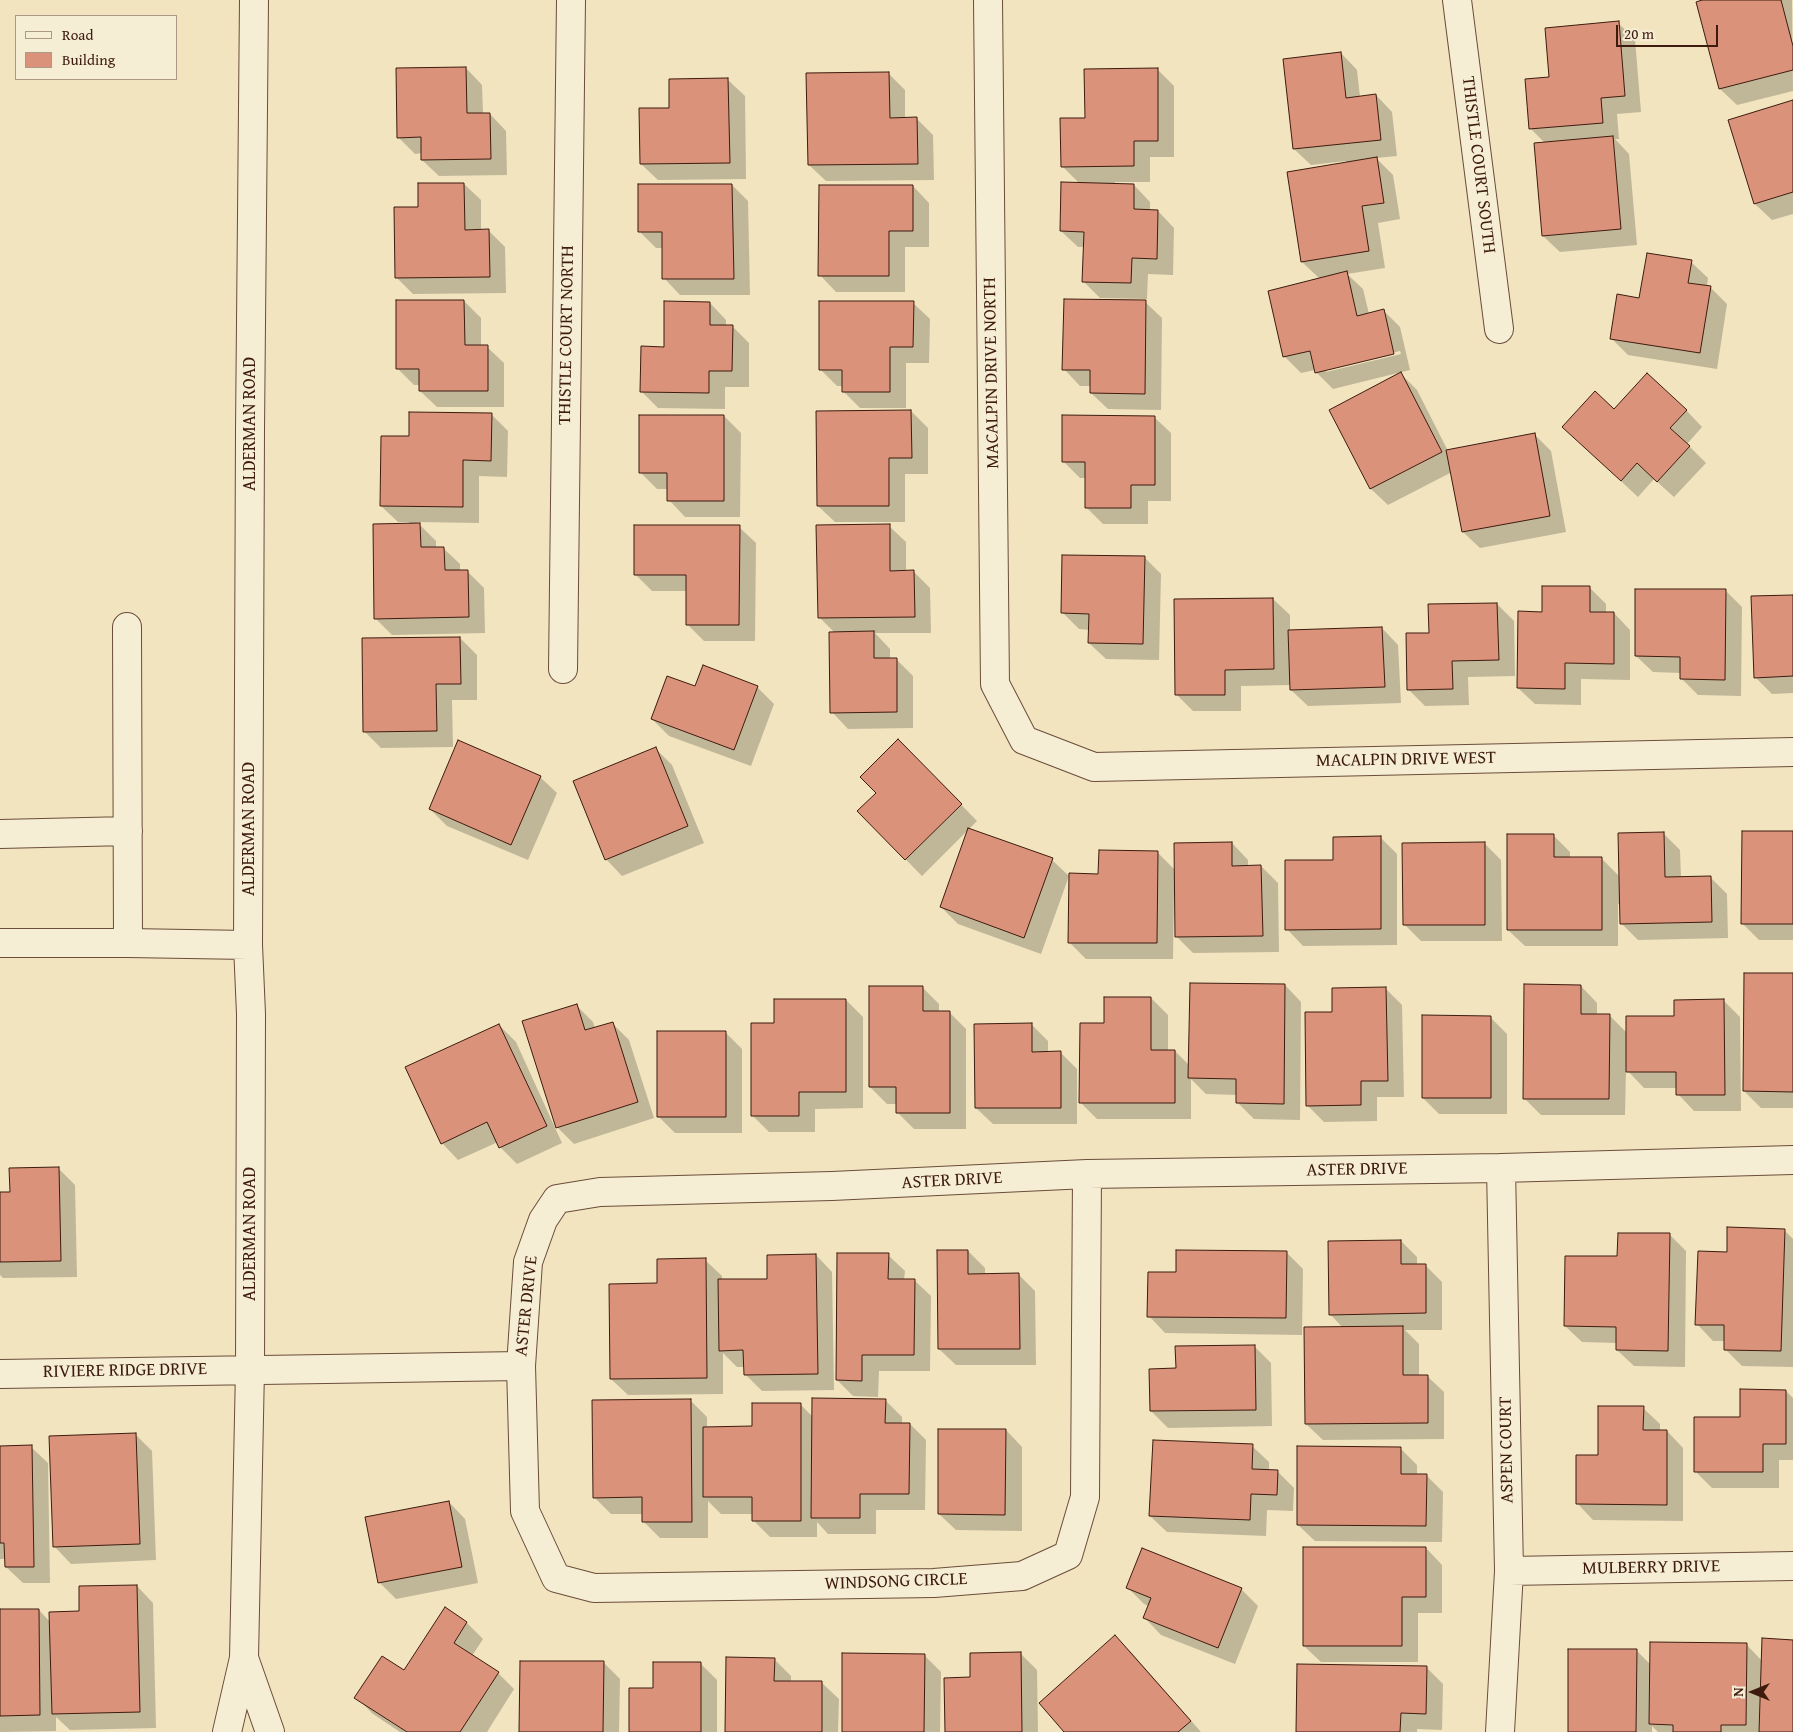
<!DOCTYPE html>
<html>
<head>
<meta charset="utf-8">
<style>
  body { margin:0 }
  #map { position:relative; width:1793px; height:1732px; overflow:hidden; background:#f1e4bf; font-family:"Gentium Book Plus",serif }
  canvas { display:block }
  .legend { position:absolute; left:15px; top:15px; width:162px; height:65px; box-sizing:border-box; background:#f6edd5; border:1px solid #ac9985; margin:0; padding:6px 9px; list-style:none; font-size:15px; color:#3d1b0e }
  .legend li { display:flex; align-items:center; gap:10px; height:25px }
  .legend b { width:25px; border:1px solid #ac9985 }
  .north { position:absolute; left:1728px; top:1667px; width:50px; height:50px; -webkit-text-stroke:4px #f6edd5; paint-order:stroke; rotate:270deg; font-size:14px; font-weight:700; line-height:20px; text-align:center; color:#3d1b0e }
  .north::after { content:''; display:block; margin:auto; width:18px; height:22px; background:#3d1b0e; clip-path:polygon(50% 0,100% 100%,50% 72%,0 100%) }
  .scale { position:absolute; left:1616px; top:25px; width:102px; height:22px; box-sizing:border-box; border:2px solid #3d1b0e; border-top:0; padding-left:6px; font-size:15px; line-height:18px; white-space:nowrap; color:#3d1b0e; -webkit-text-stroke:4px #f6edd5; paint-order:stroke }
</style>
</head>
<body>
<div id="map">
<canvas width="1793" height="1732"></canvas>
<ul class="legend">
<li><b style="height:6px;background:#f6edd5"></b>Road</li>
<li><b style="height:14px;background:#da927a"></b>Building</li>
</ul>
<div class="north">N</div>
<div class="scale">20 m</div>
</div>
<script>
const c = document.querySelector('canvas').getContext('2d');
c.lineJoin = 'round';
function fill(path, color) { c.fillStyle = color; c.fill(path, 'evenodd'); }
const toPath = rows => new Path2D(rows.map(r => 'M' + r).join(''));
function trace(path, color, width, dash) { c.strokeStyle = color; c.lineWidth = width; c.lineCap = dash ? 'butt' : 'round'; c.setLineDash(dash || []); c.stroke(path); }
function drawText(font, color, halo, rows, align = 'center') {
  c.font = font + ' "Gentium Book Plus",serif'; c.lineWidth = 5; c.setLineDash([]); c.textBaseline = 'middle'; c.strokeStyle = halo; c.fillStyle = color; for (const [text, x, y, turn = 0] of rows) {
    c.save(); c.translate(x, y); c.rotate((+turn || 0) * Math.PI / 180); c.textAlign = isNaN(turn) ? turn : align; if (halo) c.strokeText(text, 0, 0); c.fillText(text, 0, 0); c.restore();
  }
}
fill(toPath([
  [1706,0,1792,0,1793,91,1737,105,1720,89,1697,2],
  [1618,23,1635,39,1641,112,1617,114,1619,139,1615,139,1629,154,1637,245,1560,252,1543,236,1545,143,1531,129,1526,81,1551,79],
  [1341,53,1357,70,1360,97,1376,95,1392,112,1397,156,1376,158,1393,175,1400,219,1378,223,1385,268,1347,274,1363,289,1369,314,1384,311,1400,327,1410,370,1333,389,1316,372,1315,370,1301,373,1284,356,1320,279,1302,262,1289,173,1346,164,1346,161,1311,165,1294,149],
  [1400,351,1401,354,1326,372,1326,369],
  [466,68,482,85,483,114,490,114,506,131,507,175,439,176,422,160,422,153,415,154,398,137],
  [1157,69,1174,86,1174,157,1150,157,1150,182,1115,182,1115,185,1134,185,1150,202,1150,211,1158,211,1174,228,1173,275,1148,274,1147,299,1100,298,1083,281,1084,247,1078,247,1061,231,1079,183,1062,166,1086,119],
  [888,73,905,90,905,119,917,119,933,135,934,180,826,181,809,165],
  [728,80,745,96,746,179,658,180,641,164,670,109],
  [1793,101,1793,214,1772,220,1755,204],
  [464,184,481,200,481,230,488,230,505,247,506,293,413,294,396,277,419,208],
  [732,185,748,201,750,295,680,295,664,278,663,248,656,248,639,231],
  [913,186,929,203,929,247,905,247,905,292,836,292,820,275],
  [1691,262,1708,278,1707,287,1710,287,1727,304,1717,369,1628,355,1611,338,1640,299],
  [464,301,481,318,481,347,487,347,504,363,504,407,437,407,420,391,420,385,414,385,397,368],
  [1145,302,1162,318,1161,410,1108,409,1091,393,1091,386,1080,386,1064,369],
  [710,303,726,320,726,326,732,326,749,343,749,387,725,387,725,409,658,408,641,391,665,348],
  [913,303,930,319,929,363,906,363,906,408,860,408,844,392,844,386,837,386,820,369],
  [1400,373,1417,390,1448,451,1535,435,1551,451,1566,532,1480,548,1463,532,1452,472,1388,505,1371,489,1330,410],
  [1686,410,1702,427,1687,444,1706,463,1674,497,1654,479,1638,497,1580,443,1614,411],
  [911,411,928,428,928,474,905,474,905,522,835,522,818,506],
  [491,414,508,431,507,477,479,476,479,523,417,522,436,541,436,548,443,548,460,564,460,571,467,571,484,588,485,633,392,635,375,618,409,522,398,522,381,506,410,437],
  [724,416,741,433,740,517,685,517,669,500,669,489,657,489,640,472],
  [1154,417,1171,433,1171,501,1148,501,1148,524,1103,524,1086,507,1086,478,1080,478,1063,461],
  [889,526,906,542,906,572,914,572,930,588,931,633,875,633,890,649,890,659,896,659,913,676,913,728,848,729,832,712,835,633,819,617],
  [739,527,756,543,755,641,704,641,687,624,687,591,652,591,636,575],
  [1144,557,1161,574,1159,660,1106,659,1089,643,1090,630,1079,629,1063,613],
  [1590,588,1606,604,1606,613,1614,613,1630,630,1630,680,1581,679,1581,705,1535,704,1518,688,1543,613],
  [1726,591,1742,607,1741,696,1698,695,1681,678,1681,673,1653,672,1636,656],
  [1793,596,1793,693,1772,694,1755,677],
  [1273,599,1290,615,1290,632,1382,628,1398,645,1401,703,1308,706,1291,690,1291,685,1241,686,1241,711,1193,711,1177,695],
  [1497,604,1514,621,1515,676,1468,677,1469,705,1425,706,1408,689,1430,634],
  [460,638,477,655,477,700,452,700,453,747,381,748,364,731],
  [757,687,774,704,751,766,669,736,652,719,696,688],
  [656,749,672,765,704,843,622,876,606,859],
  [915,757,977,821,922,876,858,811],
  [540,777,557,793,528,860,447,826,430,809],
  [1793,832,1793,940,1759,940,1742,923],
  [1663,833,1680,850,1681,878,1710,877,1727,894,1728,938,1638,940,1621,923,1621,904,1618,904,1618,946,1525,946,1508,930,1553,835,1570,852,1570,859,1602,859,1620,877],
  [1380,837,1397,854,1397,945,1303,946,1287,929,1334,861],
  [1232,843,1248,860,1248,866,1261,866,1278,883,1279,952,1193,953,1177,937,1176,890,1174,890,1173,959,1086,959,1069,942,1100,875,1157,852,1176,871],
  [1484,843,1501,860,1502,941,1421,941,1405,925],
  [1052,860,1069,876,1041,954,958,924,941,907],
  [1793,974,1793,1108,1761,1108,1744,1091],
  [1285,985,1301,1002,1300,1120,1254,1119,1238,1103,1238,1095,1206,1094,1191,1079,1191,1119,1097,1119,1080,1102,1151,998,1168,1015,1168,1051,1175,1051,1190,1066],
  [1581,986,1597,1003,1597,1015,1609,1015,1628,1034,1724,1001,1740,1017,1741,1111,1694,1111,1678,1094,1678,1088,1644,1088,1626,1069,1625,1115,1541,1115,1524,1098],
  [922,987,939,1004,939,1012,949,1012,966,1029,966,1129,914,1129,897,1112,897,1104,887,1104,870,1087],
  [1386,989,1402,1005,1404,1097,1377,1097,1377,1121,1324,1122,1307,1105,1333,1013],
  [846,1000,863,1017,863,1108,815,1109,815,1132,769,1132,752,1115,775,1024],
  [576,1005,593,1022,595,1028,612,1023,629,1040,654,1118,574,1144,557,1127],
  [1490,1017,1507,1034,1507,1114,1439,1114,1423,1098],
  [1031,1024,1048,1041,1048,1053,1060,1052,1077,1069,1077,1124,993,1124,976,1108],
  [499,1025,516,1042,562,1143,517,1164,500,1147,498,1142,458,1160,442,1143],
  [726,1033,742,1049,742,1133,675,1133,658,1116],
  [59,1169,75,1185,77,1277,3,1278,0,1275,0,1193,11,1193],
  [1785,1231,1793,1239,1793,1367,1742,1366,1725,1349,1725,1341,1713,1341,1697,1324,1728,1254],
  [1669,1234,1686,1251,1685,1367,1634,1366,1617,1350,1617,1343,1582,1342,1565,1326,1618,1258],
  [1401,1241,1417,1257,1417,1265,1425,1265,1442,1282,1442,1330,1405,1330,1419,1344,1419,1376,1427,1376,1444,1392,1444,1439,1323,1440,1306,1424,1343,1328,1330,1314],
  [968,1251,985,1268,985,1275,1019,1275,1035,1291,1036,1365,956,1365,939,1349],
  [1286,1252,1303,1269,1302,1335,1165,1333,1149,1316,1177,1274],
  [816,1255,832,1272,834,1390,762,1391,745,1374,745,1367,737,1367,723,1353,723,1394,628,1395,611,1379,658,1284,705,1260,722,1276,722,1280,768,1280],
  [888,1255,905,1271,904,1280,914,1280,931,1296,930,1371,879,1371,878,1397,853,1396,837,1380],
  [1255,1347,1271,1363,1272,1426,1168,1428,1151,1411,1177,1369],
  [1786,1391,1793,1398,1793,1460,1779,1460,1779,1488,1712,1488,1695,1471,1742,1418],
  [690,1400,707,1417,707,1428,753,1427,800,1404,813,1417,885,1400,902,1417,902,1424,910,1424,926,1440,925,1510,876,1510,876,1534,828,1534,817,1522,817,1537,770,1537,753,1520,753,1514,721,1514,708,1501,708,1538,660,1538,644,1522,644,1514,611,1514,594,1497],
  [1643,1408,1660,1424,1660,1431,1667,1431,1683,1448,1683,1521,1593,1520,1577,1503,1599,1457],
  [1006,1430,1022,1447,1022,1531,956,1530,939,1514],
  [135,1434,152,1451,156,1560,71,1564,55,1547],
  [1252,1446,1269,1462,1269,1471,1277,1471,1294,1488,1293,1511,1267,1510,1266,1536,1167,1532,1150,1516],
  [0,1447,31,1447,48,1463,50,1583,23,1583,6,1567,6,1559,0,1559],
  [1401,1449,1417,1465,1417,1475,1426,1475,1443,1492,1442,1542,1315,1541,1298,1525],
  [449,1502,465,1519,478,1583,396,1599,379,1582],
  [1426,1548,1442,1565,1442,1613,1418,1613,1418,1662,1321,1662,1304,1646],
  [137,1586,153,1603,156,1728,70,1730,56,1717,56,1731,0,1732,0,1611,39,1610,51,1623,80,1612],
  [1128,1588,1241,1589,1258,1606,1235,1664,1161,1635,1145,1618,1149,1606,1144,1604],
  [445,1609,467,1623,483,1639,472,1656,498,1673,514,1689,487,1732,400,1732,373,1714,356,1697,404,1672],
  [1115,1637,1132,1653,1201,1732,1066,1732],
  [1793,1641,1793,1732,1658,1732,1652,1726,1652,1732,1569,1732,1636,1650,1651,1665,1746,1644,1762,1661],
  [1020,1653,1037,1670,1038,1732,946,1732],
  [924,1655,941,1672,940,1732,843,1732],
  [774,1659,791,1676,791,1682,822,1683,839,1699,838,1732,726,1732],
  [603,1662,620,1679,619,1732,520,1732],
  [701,1664,717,1680,717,1732,630,1732],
  [1427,1668,1443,1684,1442,1730,1417,1729,1417,1732,1297,1732]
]), '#0003');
const building = toPath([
  [1702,0,1781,0,1793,46,1793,70,1719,89,1696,2,1702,0],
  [1619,21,1625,96,1601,98,1603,123,1529,129,1525,79,1549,77,1545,28,1619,21],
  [1341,52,1346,98,1376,94,1381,140,1293,149,1283,59,1341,52],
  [466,67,467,113,490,113,491,159,421,160,421,137,397,138,396,68,466,67],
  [1158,68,1158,141,1134,141,1134,166,1061,167,1060,118,1085,118,1084,69,1158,68],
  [889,72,890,118,917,117,918,164,808,165,806,73,889,72],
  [728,78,730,163,640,164,639,108,669,108,669,79,728,78],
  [1793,100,1793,192,1754,204,1728,120,1793,100],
  [1613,136,1621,229,1542,236,1534,143,1613,136],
  [1377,157,1384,203,1362,206,1369,251,1301,262,1287,172,1377,157],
  [1061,182,1134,184,1134,209,1158,210,1157,259,1132,258,1131,283,1082,282,1084,232,1060,231,1061,182],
  [418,183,464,183,465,230,489,229,490,277,395,278,394,207,418,207,418,183],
  [638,184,732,184,734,279,662,279,662,232,638,232,638,184],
  [819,185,913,185,913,231,889,231,889,276,818,276,819,185],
  [1647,253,1692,260,1688,283,1711,286,1700,353,1610,339,1617,294,1639,298,1647,253],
  [1347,271,1357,316,1384,309,1394,354,1315,373,1310,351,1283,357,1268,291,1347,271],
  [1064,299,1146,300,1145,394,1090,393,1090,370,1062,370,1064,299],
  [396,300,464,300,465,345,488,345,488,391,419,391,419,369,396,369,396,300],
  [664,301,710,302,710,325,733,325,732,371,709,371,709,393,640,392,641,346,664,347,664,301],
  [819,301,914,301,913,347,890,347,890,392,842,392,842,370,819,370,819,301],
  [1401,372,1442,452,1370,489,1329,410,1401,372],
  [1647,373,1687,410,1670,428,1690,446,1657,482,1637,463,1621,481,1562,427,1595,391,1614,409,1647,373],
  [911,410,912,458,889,458,889,506,817,506,816,411,911,410],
  [409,412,492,413,491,461,463,460,463,507,380,506,381,436,409,436,409,412],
  [639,415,724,415,724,501,667,501,667,473,639,473,639,415],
  [1062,415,1155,416,1155,485,1131,485,1131,508,1085,508,1085,462,1062,462,1062,415],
  [1535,433,1550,516,1462,532,1446,450,1535,433],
  [420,523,421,547,444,547,445,570,468,570,469,617,374,619,373,524,420,523],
  [890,524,890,571,914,570,915,617,818,618,816,525,890,524],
  [634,525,740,525,739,625,686,625,686,575,634,575,634,525],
  [1062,555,1145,556,1143,644,1088,643,1089,614,1061,613,1062,555],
  [1542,586,1590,586,1590,612,1614,612,1614,664,1565,663,1565,689,1517,688,1518,611,1542,612,1542,586],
  [1635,589,1726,589,1725,680,1680,679,1680,657,1635,656,1635,589],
  [1793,595,1793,676,1754,678,1751,596,1793,595],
  [1273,598,1274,669,1225,670,1225,695,1175,695,1174,599,1273,598],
  [1497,603,1499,660,1452,661,1453,689,1407,690,1406,633,1429,633,1428,604,1497,603],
  [1382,627,1385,687,1290,690,1288,630,1382,627],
  [874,631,874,658,897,658,897,712,830,713,829,632,874,631],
  [460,637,461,684,436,684,437,731,363,732,362,638,460,637],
  [703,665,758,686,734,750,651,719,667,676,695,686,703,665],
  [898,739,962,804,905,860,857,811,876,793,860,777,898,739],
  [458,740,541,776,511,845,429,809,458,740],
  [656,747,688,826,605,860,573,781,656,747],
  [968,828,1053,858,1024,938,940,907,968,828],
  [1742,831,1793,831,1793,924,1741,924,1742,831],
  [1664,832,1665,877,1711,876,1712,922,1620,924,1618,833,1664,832],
  [1507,834,1554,834,1554,857,1602,857,1602,930,1507,930,1507,834],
  [1381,836,1381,929,1285,930,1285,860,1333,860,1333,837,1381,836],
  [1232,842,1232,866,1261,865,1263,936,1175,937,1174,843,1232,842],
  [1485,842,1485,925,1403,925,1402,843,1485,842],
  [1099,850,1158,851,1157,943,1068,943,1069,873,1098,874,1099,850],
  [1744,973,1793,973,1793,1092,1743,1091,1744,973],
  [1190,983,1285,984,1284,1104,1236,1103,1236,1079,1188,1078,1190,983],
  [1524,984,1581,985,1581,1014,1610,1014,1609,1099,1523,1099,1524,984],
  [869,986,923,986,923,1011,950,1011,950,1113,896,1113,896,1087,869,1087,869,986],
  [1386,987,1388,1081,1361,1081,1361,1105,1306,1106,1305,1012,1332,1012,1332,988,1386,987],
  [1104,997,1151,997,1151,1050,1175,1050,1175,1103,1079,1103,1080,1023,1104,1023,1104,997],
  [774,999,846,999,846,1092,799,1092,799,1116,751,1116,751,1023,774,1023,774,999],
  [1724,999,1725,1095,1676,1095,1676,1072,1626,1072,1626,1016,1674,1016,1674,1000,1724,999],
  [577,1004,585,1030,613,1022,638,1102,556,1128,522,1021,577,1004],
  [1422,1015,1491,1016,1491,1098,1422,1098,1422,1015],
  [1032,1023,1032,1052,1061,1051,1061,1108,975,1108,974,1024,1032,1023],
  [499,1024,547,1126,499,1148,487,1122,441,1144,405,1067,499,1024],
  [657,1031,726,1031,726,1117,657,1117,657,1031],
  [59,1167,61,1261,0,1262,0,1192,10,1192,9,1168,59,1167],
  [1727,1227,1785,1229,1781,1351,1724,1350,1724,1325,1695,1325,1698,1251,1727,1252,1727,1227],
  [1618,1233,1670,1233,1668,1351,1616,1350,1616,1327,1564,1326,1565,1256,1617,1256,1618,1233],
  [1401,1240,1401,1264,1426,1264,1426,1313,1329,1315,1328,1241,1401,1240],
  [937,1250,968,1250,968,1274,1019,1273,1020,1349,938,1349,937,1250],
  [1176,1250,1287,1251,1286,1318,1147,1317,1148,1272,1176,1272,1176,1250],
  [837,1253,889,1253,888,1279,915,1279,914,1355,862,1355,862,1381,836,1380,837,1253],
  [816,1254,818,1374,744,1375,743,1350,719,1351,718,1279,767,1279,767,1255,816,1254],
  [706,1258,707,1378,610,1379,609,1284,657,1283,657,1259,706,1258],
  [1403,1326,1403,1375,1428,1375,1428,1423,1305,1424,1304,1327,1403,1326],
  [1255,1345,1256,1410,1150,1411,1149,1369,1176,1368,1175,1346,1255,1345],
  [1740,1389,1786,1390,1786,1444,1763,1444,1763,1472,1694,1472,1694,1417,1740,1417,1740,1389],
  [812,1398,886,1399,885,1423,910,1423,909,1494,860,1494,860,1518,811,1518,812,1398],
  [691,1399,692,1522,642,1522,642,1497,593,1498,592,1400,691,1399],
  [752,1403,801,1403,801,1521,752,1521,752,1497,703,1497,703,1427,752,1426,752,1403],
  [1598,1406,1644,1406,1643,1430,1667,1430,1667,1505,1576,1504,1576,1455,1598,1455,1598,1406],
  [938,1429,1006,1429,1005,1515,938,1514,938,1429],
  [136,1433,140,1544,53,1547,49,1436,136,1433],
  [1153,1440,1253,1444,1252,1469,1278,1470,1277,1495,1251,1494,1250,1520,1149,1516,1153,1440],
  [32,1445,34,1567,5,1567,4,1543,0,1543,0,1446,32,1445],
  [1297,1446,1401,1447,1401,1474,1427,1474,1426,1526,1297,1525,1297,1446],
  [449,1501,462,1567,378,1583,365,1517,449,1501],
  [1303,1547,1426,1547,1426,1597,1402,1597,1402,1646,1303,1646,1303,1547],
  [1142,1548,1242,1588,1218,1648,1143,1618,1151,1598,1126,1588,1142,1548],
  [137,1585,140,1712,52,1714,49,1612,79,1611,79,1586,137,1585],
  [445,1607,467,1622,454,1643,499,1672,460,1732,407,1732,354,1698,382,1656,404,1670,445,1607],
  [0,1609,39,1609,40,1715,0,1716,0,1609],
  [1115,1635,1191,1721,1178,1732,1064,1732,1039,1703,1115,1635],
  [1762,1638,1793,1640,1793,1732,1759,1732,1762,1638],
  [1650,1642,1747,1643,1746,1725,1721,1725,1721,1732,1673,1732,1673,1725,1649,1724,1650,1642],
  [1568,1649,1637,1649,1636,1732,1568,1732,1568,1649],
  [1021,1652,1022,1732,945,1732,944,1678,970,1677,970,1653,1021,1652],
  [842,1653,925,1654,924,1732,842,1732,842,1653],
  [726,1657,775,1658,774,1681,822,1681,822,1732,725,1732,726,1657],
  [520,1661,604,1661,603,1732,519,1732,520,1661],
  [653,1662,701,1662,701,1732,629,1732,629,1688,653,1688,653,1662],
  [1297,1664,1427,1666,1426,1714,1401,1713,1400,1732,1296,1732,1297,1664]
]);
fill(building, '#da927a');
trace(building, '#3d1b0e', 1);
const minor = toPath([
  [988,0,995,684,1024,740,1094,767,1793,752],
  [1457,0,1499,329],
  [127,627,128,943,248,945],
  [563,669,571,0],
  [0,834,128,831],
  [0,943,128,943],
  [1087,1174,1085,1497,1068,1555,1022,1576,934,1583,594,1588,556,1578,525,1511,521,1366,528,1262,543,1220,557,1199,600,1192,832,1186,1087,1174,1501,1168,1793,1160],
  [0,1374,521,1366],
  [1509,1571,1793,1566],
  [244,1658,270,1732],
  [227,1732,244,1658,250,1369,251,1014,248,945,250,430,254,0],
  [1500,1732,1509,1571,1501,1168]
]);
trace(minor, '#6a4d3a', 30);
trace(minor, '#f6edd5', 28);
drawText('18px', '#3d1b0e', '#f6edd5', [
  ["THISTLE COURT SOUTH",1478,165,83],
  ["THISTLE COURT NORTH",567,335,-89],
  ["MACALPIN DRIVE NORTH",992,373,-91],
  ["ALDERMAN ROAD",250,424,-90],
  ["MACALPIN DRIVE WEST",1406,760,-1],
  ["ALDERMAN ROAD",249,829,-90],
  ["ASTER DRIVE",1357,1170,-1],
  ["ASTER DRIVE",952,1181,-3],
  ["ALDERMAN ROAD",250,1234,-90],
  ["ASTER DRIVE",527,1306,-84],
  ["RIVIERE RIDGE DRIVE",125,1371,-1],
  ["ASPEN COURT",1507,1450,-91],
  ["MULBERRY DRIVE",1651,1568,-1],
  ["WINDSONG CIRCLE",896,1582,-2]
]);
</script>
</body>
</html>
